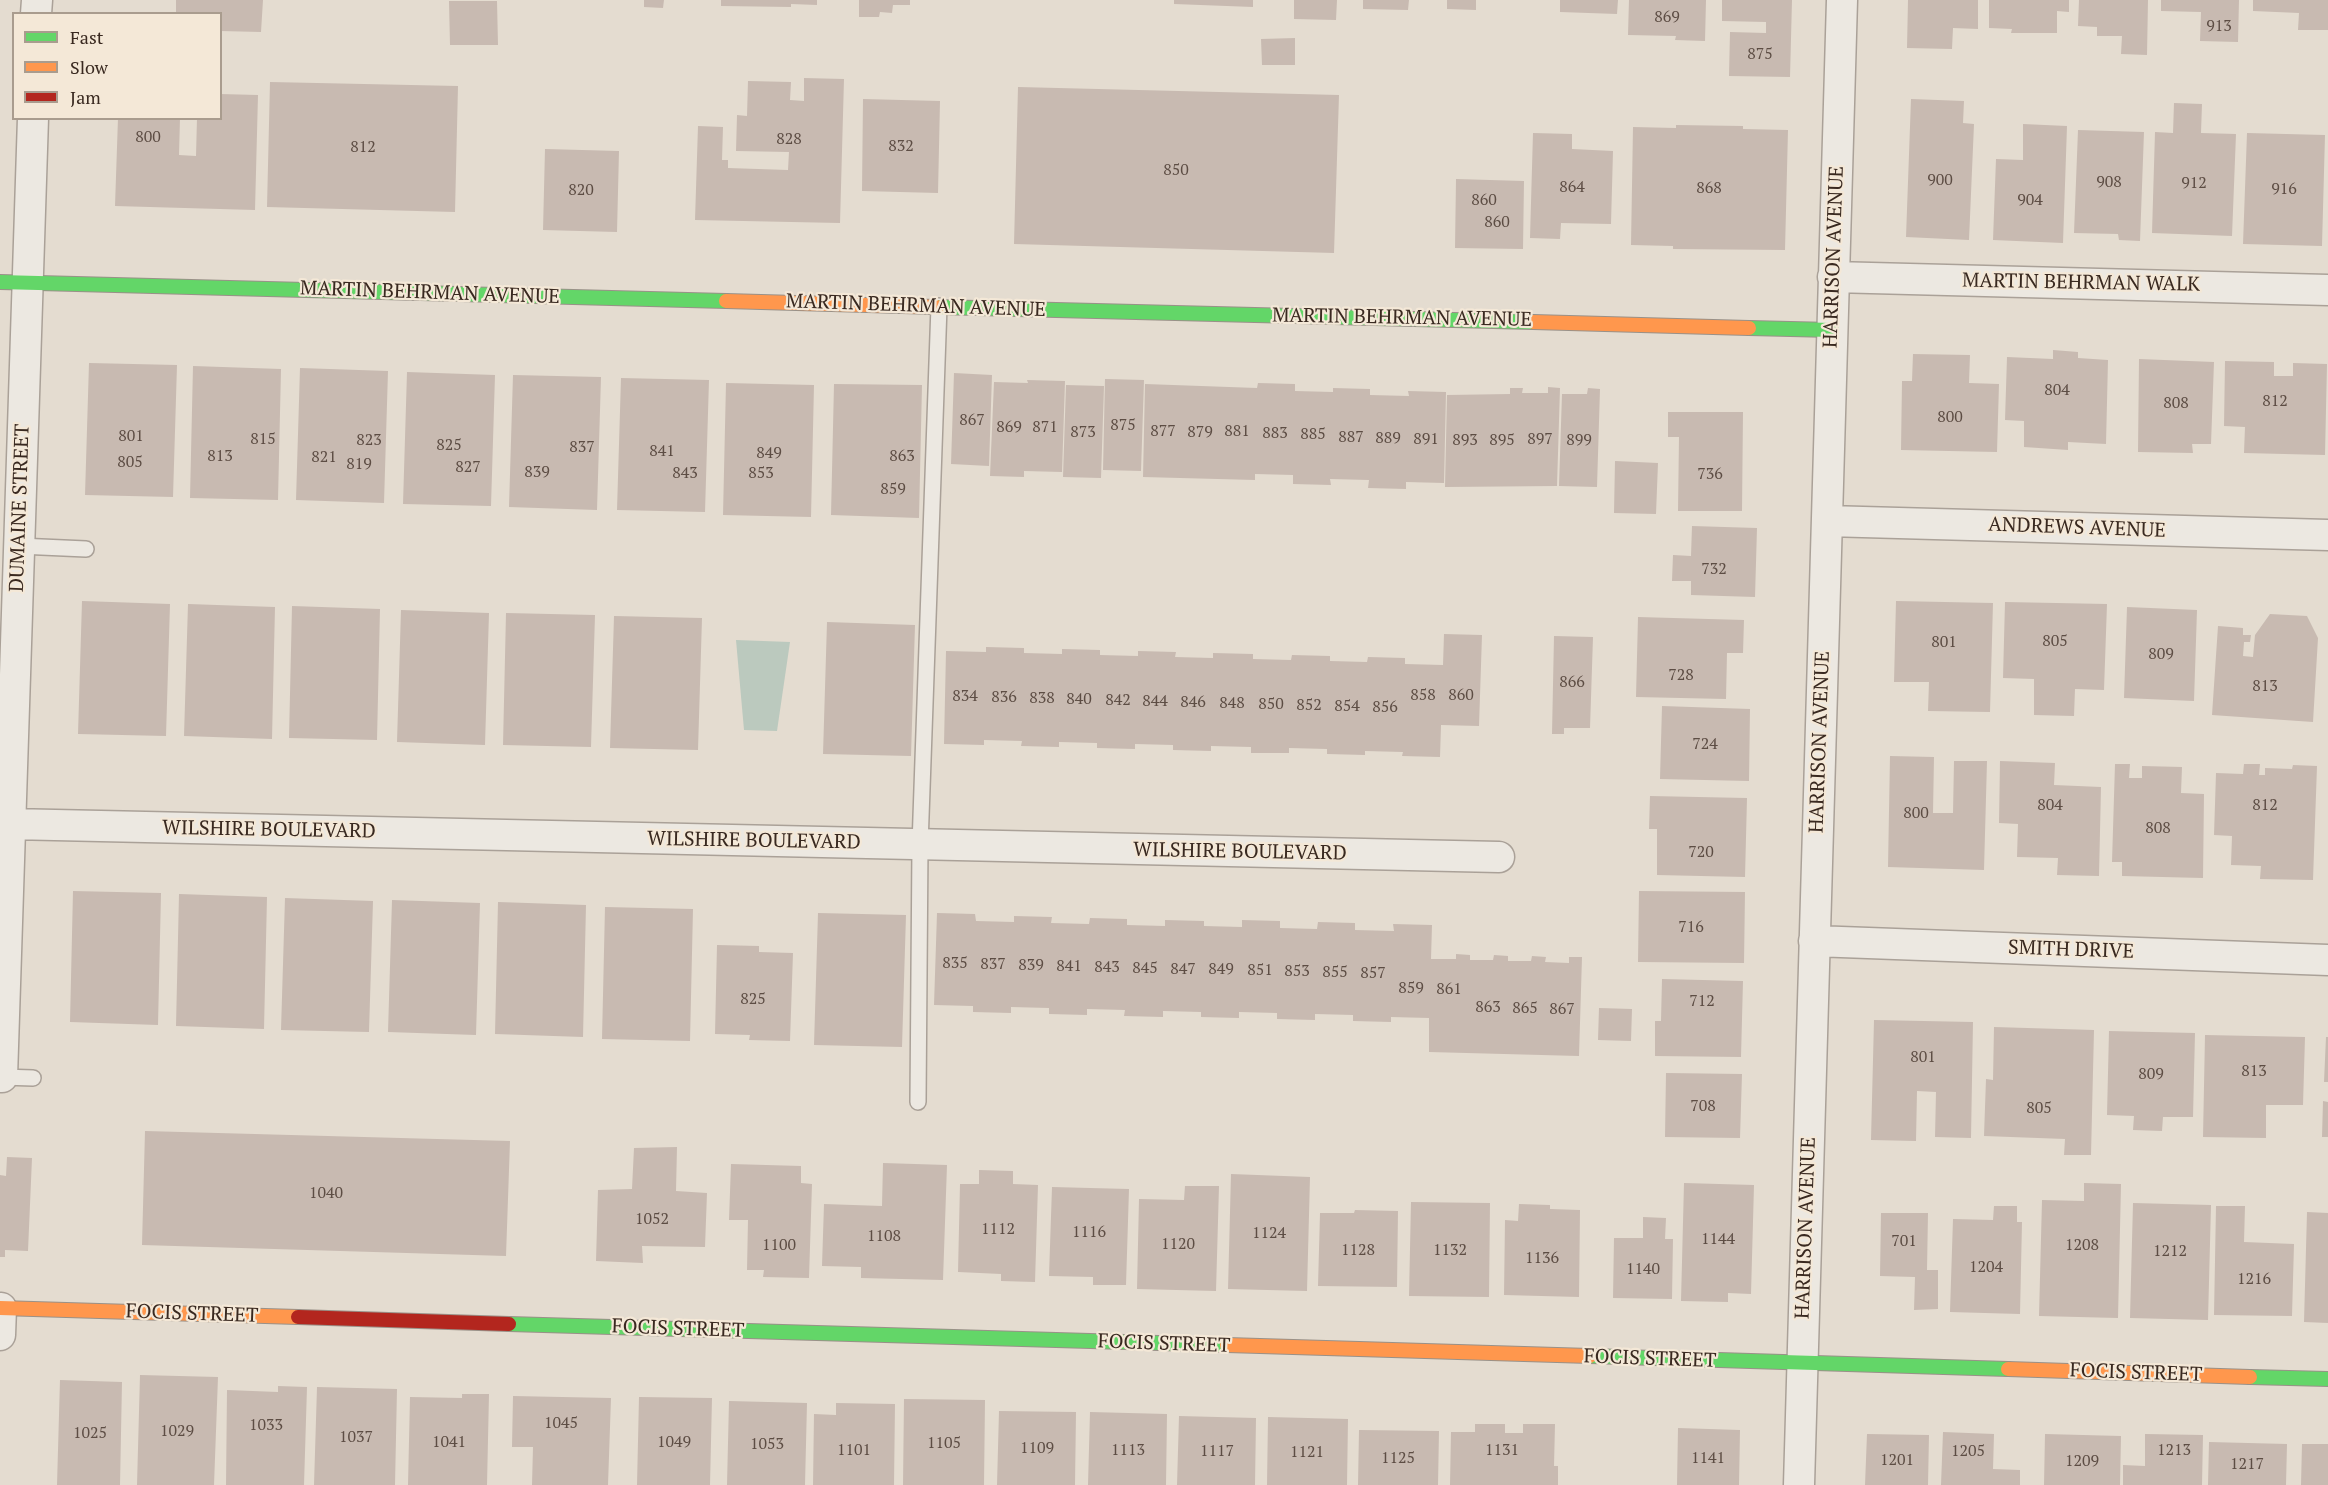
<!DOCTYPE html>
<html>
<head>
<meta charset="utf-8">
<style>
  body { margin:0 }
  #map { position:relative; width:2328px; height:1485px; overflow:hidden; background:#e4dcd0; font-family:"PT Serif",serif }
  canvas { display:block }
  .legend { position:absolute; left:12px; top:12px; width:210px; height:108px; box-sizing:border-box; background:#f4e8d7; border:2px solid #a99c8e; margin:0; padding:8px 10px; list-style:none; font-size:18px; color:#392920 }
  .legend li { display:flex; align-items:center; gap:12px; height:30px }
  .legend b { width:30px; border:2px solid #a99c8e }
</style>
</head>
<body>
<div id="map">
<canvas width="2328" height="1485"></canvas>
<ul class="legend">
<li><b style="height:8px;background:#63d668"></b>Fast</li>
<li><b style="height:8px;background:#ff974d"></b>Slow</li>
<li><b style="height:8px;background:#b3261e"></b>Jam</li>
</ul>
</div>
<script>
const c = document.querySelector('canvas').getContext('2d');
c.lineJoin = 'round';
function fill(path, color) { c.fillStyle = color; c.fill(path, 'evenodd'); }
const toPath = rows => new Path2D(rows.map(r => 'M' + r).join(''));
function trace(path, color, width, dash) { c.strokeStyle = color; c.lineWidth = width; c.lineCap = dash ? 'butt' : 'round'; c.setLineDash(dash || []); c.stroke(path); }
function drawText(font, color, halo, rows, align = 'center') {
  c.font = font + ' "PT Serif",serif'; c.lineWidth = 4.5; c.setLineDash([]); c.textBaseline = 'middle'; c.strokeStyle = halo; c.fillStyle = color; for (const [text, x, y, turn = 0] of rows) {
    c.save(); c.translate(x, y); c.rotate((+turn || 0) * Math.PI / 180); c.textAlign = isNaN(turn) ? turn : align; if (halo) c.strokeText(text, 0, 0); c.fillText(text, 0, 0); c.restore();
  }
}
fill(toPath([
  [736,640,790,642,777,731,744,730]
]), '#bbc9be');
fill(toPath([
  [176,0,263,0,261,32,220,31,220,14,176,14],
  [644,0,664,0,663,8,644,7],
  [721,0,817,0,817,5,791,4,791,7,721,6],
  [859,0,910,0,910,5,893,5,892,13,880,12,879,17,859,17],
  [1174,0,1253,0,1253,7,1174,4],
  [1294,0,1337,0,1336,20,1294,19],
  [1363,0,1409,0,1408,10,1363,9],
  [1447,0,1476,0,1476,10,1447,9],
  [1560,0,1618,0,1617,14,1560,12],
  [1629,0,1706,0,1705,41,1675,40,1676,36,1628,35],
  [1722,0,1792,0,1790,77,1729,76,1730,32,1766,33,1766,22,1722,21],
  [1908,0,1978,0,1978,29,1953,28,1952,49,1907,48],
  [1989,0,2069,0,2069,12,2057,11,2057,33,2011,33,2012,29,1989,28],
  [2079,0,2148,0,2147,55,2121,54,2122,36,2097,36,2097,27,2078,26],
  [2161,0,2239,0,2238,42,2200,41,2201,12,2161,11],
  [2253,0,2328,0,2328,30,2298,30,2299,13,2253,11],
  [449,1,497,1,498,45,450,45],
  [1295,38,1295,65,1262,65,1261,39],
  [804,78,844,79,840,223,695,220,698,126,723,127,722,160,728,160,728,168,788,170,789,152,736,151,737,115,747,116,748,81,791,82,790,100,804,101],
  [270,82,458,86,455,212,267,207],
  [1018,87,1339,95,1334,253,1014,244],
  [220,94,258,95,255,210,115,206,118,118,180,118,179,155,196,156,197,118,220,118],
  [863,99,940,101,938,193,862,191],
  [1911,99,1964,101,1963,123,1974,124,1969,240,1906,237],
  [2174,103,2202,104,2201,133,2236,134,2232,236,2152,233,2155,132,2173,133],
  [2023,124,2067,126,2063,243,1993,240,1996,159,2023,160],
  [1676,125,1743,126,1743,129,1788,130,1785,250,1673,249,1673,246,1631,245,1633,127,1676,128],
  [2078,130,2144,132,2140,241,2119,240,2118,234,2074,233],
  [1533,133,1572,134,1572,149,1613,151,1611,224,1561,223,1560,239,1530,238],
  [2247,133,2325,135,2322,246,2243,244],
  [545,149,619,151,617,232,543,230],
  [1456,179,1524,181,1523,249,1455,248],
  [2053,350,2078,352,2078,358,2108,360,2106,444,2068,442,2068,450,2024,447,2024,421,2005,420,2007,357,2053,359],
  [1913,354,1970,355,1969,383,1999,384,1997,452,1901,450,1902,381,1912,381],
  [2139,359,2214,362,2211,444,2192,444,2193,453,2138,452],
  [2225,361,2274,362,2274,376,2293,376,2293,363,2327,364,2325,455,2244,453,2245,427,2224,426],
  [89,363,177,365,173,497,85,495],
  [193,366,281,369,278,500,190,498],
  [300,368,388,371,384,503,296,500],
  [407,372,495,375,491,506,403,504],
  [954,373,992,375,989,466,951,464],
  [513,375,601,377,597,510,509,507],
  [621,378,709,380,705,512,617,510],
  [1105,379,1144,380,1141,471,1103,470],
  [1027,380,1065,381,1062,472,1024,471,1024,477,990,476,994,382,1028,383],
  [726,383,814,385,811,517,723,515],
  [1258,383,1295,384,1295,391,1333,392,1333,388,1370,389,1370,395,1409,396,1408,391,1446,392,1444,483,1406,482,1406,489,1368,488,1369,480,1330,479,1331,485,1293,484,1293,475,1255,474,1255,480,1143,477,1145,384,1257,388],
  [834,384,922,385,919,518,831,515],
  [1066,385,1104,386,1101,478,1063,477],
  [1548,387,1560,388,1557,486,1445,487,1447,395,1510,394,1510,388,1523,388,1522,393,1548,393],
  [1588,388,1600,389,1597,487,1559,486,1562,394,1587,394],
  [1668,412,1743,412,1742,511,1678,511,1679,437,1668,437],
  [1615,461,1658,463,1656,514,1614,513],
  [1692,526,1757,528,1755,597,1691,595,1691,581,1672,581,1673,555,1691,556],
  [82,601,170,604,166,736,78,734],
  [1896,601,1993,603,1990,712,1928,711,1929,682,1894,682],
  [2005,602,2107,604,2104,690,2075,689,2074,716,2034,715,2034,679,2003,678],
  [188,604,275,607,272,739,184,736],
  [292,606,380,609,377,740,289,738],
  [2127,607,2197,610,2194,701,2124,698],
  [401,610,489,613,485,745,397,742],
  [506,613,595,615,591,747,503,745],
  [2270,614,2307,616,2318,638,2313,722,2212,715,2218,626,2243,628,2243,635,2251,635,2250,642,2244,642,2243,656,2253,657,2255,635],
  [614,616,702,618,698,750,610,748],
  [1638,617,1744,620,1743,653,1727,653,1726,699,1636,697],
  [827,622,915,625,911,756,823,754],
  [1444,634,1482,635,1479,726,1441,725,1440,757,1402,756,1403,752,1365,751,1365,755,1327,754,1327,749,1289,748,1289,753,1251,753,1251,747,1211,746,1211,751,1173,750,1173,745,1135,744,1135,749,1097,748,1097,743,1059,742,1059,747,1021,746,1022,741,984,740,984,745,944,744,946,651,986,652,986,647,1024,648,1024,653,1062,654,1062,649,1100,650,1100,655,1138,656,1138,651,1176,652,1175,657,1213,658,1213,653,1253,654,1253,659,1291,660,1292,655,1330,656,1330,661,1367,662,1368,657,1405,658,1405,664,1443,665],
  [1554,636,1593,637,1590,728,1564,728,1564,734,1552,734],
  [1662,706,1750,709,1749,781,1660,779],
  [1890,756,1934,757,1933,813,1953,813,1954,761,1987,761,1984,870,1888,867],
  [2000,761,2055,763,2054,785,2101,787,2099,876,2057,875,2058,858,2017,857,2018,824,1999,823],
  [2115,764,2130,764,2129,778,2142,778,2142,766,2182,767,2181,793,2204,794,2203,878,2122,876,2122,862,2112,862],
  [2244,764,2260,764,2259,775,2265,775,2265,768,2292,769,2293,765,2317,766,2313,880,2260,879,2261,866,2231,865,2232,836,2214,835,2216,773,2243,774],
  [1650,796,1747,798,1745,877,1657,875,1657,829,1649,829],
  [73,891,161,893,158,1025,70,1022],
  [1639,891,1745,892,1744,963,1638,962],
  [179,894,267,897,264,1029,176,1026],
  [285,898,373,901,369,1032,281,1030],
  [392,900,480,903,476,1035,388,1032],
  [498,902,586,905,583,1037,495,1034],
  [605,907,693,909,690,1041,602,1039],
  [818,913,906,915,902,1047,814,1045],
  [937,913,975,914,976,921,1014,922,1014,916,1052,917,1051,923,1089,924,1090,918,1127,919,1127,925,1165,926,1165,920,1204,921,1204,926,1242,927,1242,920,1280,921,1280,928,1317,929,1318,922,1355,923,1355,930,1394,931,1393,924,1432,925,1431,959,1456,959,1456,954,1470,955,1470,960,1493,960,1494,955,1508,956,1508,961,1531,961,1532,956,1546,957,1545,962,1569,963,1569,957,1582,957,1579,1056,1429,1052,1429,1018,1391,1017,1391,1022,1353,1021,1353,1015,1315,1014,1315,1020,1277,1019,1277,1013,1239,1012,1239,1018,1201,1017,1201,1012,1163,1011,1163,1017,1124,1016,1125,1010,1087,1009,1087,1015,1049,1014,1049,1008,1011,1007,1011,1013,973,1012,973,1006,934,1005],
  [717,945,759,946,759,952,793,953,790,1041,749,1040,750,1035,715,1034],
  [1662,979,1743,981,1741,1057,1655,1056,1655,1021,1661,1021],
  [1599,1008,1632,1009,1631,1041,1598,1040],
  [1874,1020,1973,1022,1971,1138,1935,1137,1936,1092,1917,1091,1916,1141,1871,1140],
  [1994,1027,2094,1030,2091,1155,2064,1155,2065,1139,1984,1136,1986,1079,1993,1080],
  [2109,1031,2195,1033,2193,1117,2163,1117,2162,1131,2133,1130,2134,1116,2107,1115],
  [2205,1035,2305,1037,2303,1105,2266,1105,2266,1138,2203,1137],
  [2326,1037,2328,1037,2328,1082,2324,1082],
  [1666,1073,1742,1074,1740,1138,1665,1137],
  [2323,1101,2328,1102,2328,1137,2322,1137],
  [145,1131,510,1141,506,1256,142,1245],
  [677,1147,676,1191,707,1193,705,1247,642,1246,643,1263,596,1261,598,1190,632,1189,634,1148],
  [7,1157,32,1158,28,1251,5,1250,5,1257,0,1257,0,1175,6,1176],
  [883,1163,947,1165,943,1280,861,1278,861,1267,822,1266,824,1204,882,1206],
  [731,1164,801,1166,801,1183,812,1184,809,1278,763,1277,764,1270,747,1270,748,1220,729,1220],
  [979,1170,1013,1171,1013,1184,1038,1185,1035,1282,1001,1281,1001,1274,958,1272,960,1184,979,1184],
  [1231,1174,1310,1177,1307,1291,1228,1289],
  [1684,1183,1754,1185,1751,1294,1728,1293,1728,1302,1681,1301],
  [2084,1183,2121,1184,2118,1318,2039,1316,2042,1200,2084,1201],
  [1185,1186,1219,1186,1216,1291,1137,1289,1139,1199,1184,1200],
  [1052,1187,1129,1189,1126,1285,1093,1285,1093,1277,1049,1276],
  [1411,1202,1490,1203,1489,1297,1409,1296],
  [2133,1203,2211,1205,2208,1320,2130,1318],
  [1519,1204,1550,1205,1550,1209,1580,1210,1579,1297,1504,1295,1505,1220,1518,1221],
  [1994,1206,2017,1206,2017,1222,2022,1222,2020,1314,1950,1312,1953,1219,1993,1220],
  [2216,1206,2245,1206,2244,1242,2294,1244,2292,1316,2214,1315],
  [1355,1210,1398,1211,1397,1287,1318,1286,1320,1213,1354,1213],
  [2307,1212,2328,1213,2328,1323,2304,1322],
  [1881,1213,1928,1213,1927,1270,1938,1270,1938,1309,1914,1310,1915,1277,1880,1276],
  [1643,1217,1666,1218,1665,1239,1673,1239,1672,1299,1613,1298,1614,1238,1643,1238],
  [140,1375,218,1377,214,1485,137,1485],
  [60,1380,122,1382,120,1485,57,1485],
  [278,1386,307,1387,304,1485,226,1485,227,1390,278,1392],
  [317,1387,397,1389,395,1485,314,1485],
  [462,1394,489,1394,487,1485,408,1485,410,1397,462,1398],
  [513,1396,611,1398,608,1485,532,1485,533,1447,512,1447],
  [639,1397,712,1398,710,1485,637,1485],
  [904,1399,985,1400,984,1485,903,1485],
  [729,1401,807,1403,805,1485,727,1485],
  [836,1403,895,1404,894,1485,813,1485,814,1414,836,1415],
  [999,1411,1076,1412,1075,1485,997,1485],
  [1090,1412,1167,1414,1166,1485,1088,1485],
  [1179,1416,1256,1418,1255,1485,1177,1485],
  [1268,1417,1348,1419,1347,1485,1267,1485],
  [1475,1424,1505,1424,1505,1433,1523,1433,1523,1424,1555,1424,1554,1466,1558,1466,1558,1485,1450,1485,1451,1432,1475,1432],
  [1678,1428,1740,1430,1739,1485,1677,1485],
  [1359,1430,1439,1431,1438,1485,1358,1485],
  [1943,1432,1994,1434,1993,1469,2020,1470,2020,1485,1941,1485],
  [1867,1434,1929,1435,1928,1485,1865,1485],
  [2045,1434,2121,1436,2120,1485,2044,1485],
  [2145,1434,2203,1435,2202,1485,2123,1485,2123,1465,2145,1466],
  [2209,1442,2287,1444,2286,1485,2208,1485],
  [2302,1444,2328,1444,2328,1485,2301,1485]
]), '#c8bab1');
const lane = toPath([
  [19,546,86,549],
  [0,1075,2,1077,33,1078],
  [918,1102,920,845,939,306]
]);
const street = toPath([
  [36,14,37,0],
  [1833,277,2328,290],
  [1827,521,2328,535],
  [10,824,1499,857],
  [1814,941,2328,960],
  [2,1077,33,118],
  [0,1335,1,1308],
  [1799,1485,1842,0]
]);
const fast = toPath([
  [0,282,726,301],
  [937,307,1533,322],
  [1749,328,1832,330],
  [509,1324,1227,1345],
  [1590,1356,2008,1369],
  [2250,1377,2328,1379]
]);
const slow = toPath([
  [726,301,937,307],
  [1533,322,1749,328],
  [0,1308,298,1317],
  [1227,1345,1590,1356],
  [2008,1369,2250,1377]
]);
const jam = toPath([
  [298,1317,509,1324]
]);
trace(lane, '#aaa198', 18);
trace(street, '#aaa198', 33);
trace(fast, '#999188', 16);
trace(slow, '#999188', 16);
trace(jam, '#999188', 16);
trace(lane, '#ece8e1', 15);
trace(street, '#ece8e1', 30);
trace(fast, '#63d668', 14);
trace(slow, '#ff974d', 14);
trace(jam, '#b3261e', 14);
drawText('16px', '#5d4d44', null, [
  ["869",1667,17],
  ["913",2219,26],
  ["875",1760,54],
  ["800",148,137],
  ["828",789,139],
  ["832",901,146],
  ["812",363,147],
  ["850",1176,170],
  ["900",1940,180],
  ["908",2109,182],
  ["912",2194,183],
  ["864",1572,187],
  ["868",1709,188],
  ["916",2284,189],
  ["820",581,190],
  ["860",1484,200],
  ["904",2030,200],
  ["860",1497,222],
  ["804",2057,390],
  ["812",2275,401],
  ["808",2176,403],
  ["800",1950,417],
  ["867",972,420],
  ["875",1123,425],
  ["869",1009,427],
  ["871",1045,427],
  ["877",1163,431],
  ["881",1237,431],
  ["873",1083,432],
  ["879",1200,432],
  ["883",1275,433],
  ["885",1313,434],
  ["801",131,436],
  ["887",1351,437],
  ["889",1388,438],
  ["815",263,439],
  ["891",1426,439],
  ["897",1540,439],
  ["823",369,440],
  ["893",1465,440],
  ["895",1502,440],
  ["899",1579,440],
  ["825",449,445],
  ["837",582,447],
  ["841",662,451],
  ["849",769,453],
  ["813",220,456],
  ["863",902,456],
  ["821",324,457],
  ["805",130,462],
  ["819",359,464],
  ["827",468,467],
  ["839",537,472],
  ["843",685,473],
  ["853",761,473],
  ["736",1710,474],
  ["859",893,489],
  ["732",1714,569],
  ["805",2055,641],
  ["801",1944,642],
  ["809",2161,654],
  ["728",1681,675],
  ["866",1572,682],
  ["813",2265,686],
  ["858",1423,695],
  ["860",1461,695],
  ["834",965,696],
  ["836",1004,697],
  ["838",1042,698],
  ["840",1079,699],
  ["842",1118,700],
  ["844",1155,701],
  ["846",1193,702],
  ["848",1232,703],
  ["850",1271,704],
  ["852",1309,705],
  ["854",1347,706],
  ["856",1385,707],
  ["724",1705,744],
  ["804",2050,805],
  ["812",2265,805],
  ["800",1916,813],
  ["808",2158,828],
  ["720",1701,852],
  ["716",1691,927],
  ["835",955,963],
  ["837",993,964],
  ["839",1031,965],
  ["841",1069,966],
  ["843",1107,967],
  ["845",1145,968],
  ["847",1183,969],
  ["849",1221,969],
  ["851",1260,970],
  ["853",1297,971],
  ["855",1335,972],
  ["857",1373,973],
  ["859",1411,988],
  ["861",1449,989],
  ["825",753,999],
  ["712",1702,1001],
  ["863",1488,1007],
  ["865",1525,1008],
  ["867",1562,1009],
  ["801",1923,1057],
  ["813",2254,1071],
  ["809",2151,1074],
  ["708",1703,1106],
  ["805",2039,1108],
  ["1040",326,1193],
  ["1052",652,1219],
  ["1112",998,1229],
  ["1116",1089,1232],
  ["1124",1269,1233],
  ["1108",884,1236],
  ["1144",1718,1239],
  ["701",1904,1241],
  ["1120",1178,1244],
  ["1100",779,1245],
  ["1208",2082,1245],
  ["1128",1358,1250],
  ["1132",1450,1250],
  ["1212",2170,1251],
  ["1136",1542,1258],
  ["1204",1986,1267],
  ["1140",1643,1269],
  ["1216",2254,1279],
  ["1045",561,1423],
  ["1033",266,1425],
  ["1029",177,1431],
  ["1025",90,1433],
  ["1037",356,1437],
  ["1041",449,1442],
  ["1049",674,1442],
  ["1105",944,1443],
  ["1053",767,1444],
  ["1109",1037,1448],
  ["1101",854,1450],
  ["1113",1128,1450],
  ["1131",1502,1450],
  ["1213",2174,1450],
  ["1117",1217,1451],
  ["1205",1968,1451],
  ["1121",1307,1452],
  ["1125",1398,1458],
  ["1141",1708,1458],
  ["1201",1897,1460],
  ["1209",2082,1461],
  ["1217",2247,1464]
]);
drawText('20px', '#392920', '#f4e8d7', [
  ["HARRISON AVENUE",1834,257,-88],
  ["MARTIN BEHRMAN WALK",2081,283,1],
  ["MARTIN BEHRMAN AVENUE",430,293,2],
  ["MARTIN BEHRMAN AVENUE",916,306,2],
  ["MARTIN BEHRMAN AVENUE",1402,318,1],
  ["DUMAINE STREET",20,508,-88],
  ["ANDREWS AVENUE",2077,528,2],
  ["HARRISON AVENUE",1820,742,-88],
  ["WILSHIRE BOULEVARD",269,830,1],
  ["WILSHIRE BOULEVARD",754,841,1],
  ["WILSHIRE BOULEVARD",1240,852,1],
  ["SMITH DRIVE",2071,950,2],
  ["HARRISON AVENUE",1806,1228,-88],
  ["FOCIS STREET",192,1314,2],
  ["FOCIS STREET",678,1329,2],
  ["FOCIS STREET",1164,1344,2],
  ["FOCIS STREET",1650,1359,2],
  ["FOCIS STREET",2136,1373,2]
]);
</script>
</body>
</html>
